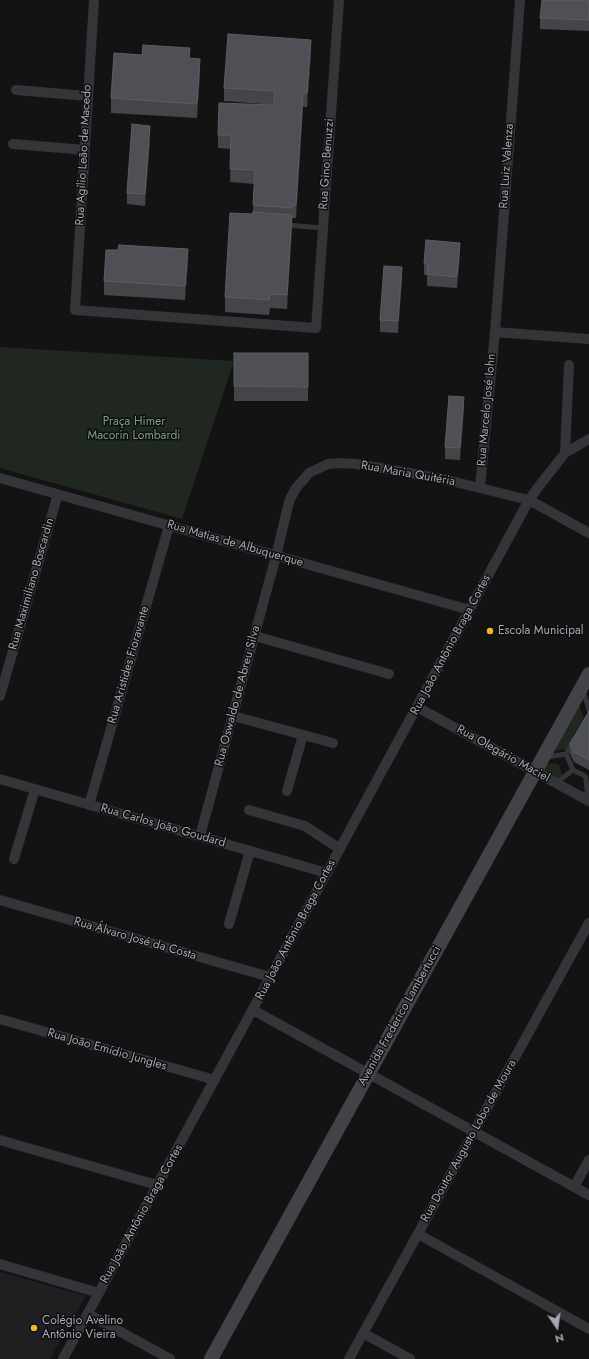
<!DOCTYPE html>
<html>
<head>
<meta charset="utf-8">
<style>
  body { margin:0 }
  #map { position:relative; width:589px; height:1359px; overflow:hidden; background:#131314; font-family:Jost,sans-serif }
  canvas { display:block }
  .north { position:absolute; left:537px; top:1307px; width:40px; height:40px; -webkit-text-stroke:3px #0e0e0f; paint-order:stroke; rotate:167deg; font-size:11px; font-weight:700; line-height:16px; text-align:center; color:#a4a9b5 }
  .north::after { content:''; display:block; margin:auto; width:14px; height:18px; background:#a4a9b5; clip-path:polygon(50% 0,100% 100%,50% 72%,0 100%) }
</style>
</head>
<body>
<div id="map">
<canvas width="589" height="1359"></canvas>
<div class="north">N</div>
</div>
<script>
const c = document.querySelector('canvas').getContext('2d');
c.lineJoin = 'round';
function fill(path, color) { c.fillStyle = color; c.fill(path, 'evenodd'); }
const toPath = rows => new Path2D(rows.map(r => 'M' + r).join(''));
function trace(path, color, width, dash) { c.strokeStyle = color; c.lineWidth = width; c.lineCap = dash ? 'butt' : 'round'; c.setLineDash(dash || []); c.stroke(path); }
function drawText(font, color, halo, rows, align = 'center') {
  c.font = font + ' Jost,sans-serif'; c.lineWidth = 3; c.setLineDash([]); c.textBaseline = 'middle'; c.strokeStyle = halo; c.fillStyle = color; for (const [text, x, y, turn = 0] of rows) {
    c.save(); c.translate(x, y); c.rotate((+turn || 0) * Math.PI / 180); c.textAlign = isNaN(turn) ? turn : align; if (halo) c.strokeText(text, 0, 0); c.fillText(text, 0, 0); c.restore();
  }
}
fill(toPath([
  [0,1272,86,1296,50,1359,0,1359]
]), '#1f1f21');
fill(toPath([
  [0,347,234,361,182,519,0,468],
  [577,699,584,718,566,749,551,751],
  [556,763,559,765,562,775,556,780,545,773,543,769,542,764]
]), '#1f2720');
trace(toPath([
  [286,225,323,228],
  [583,690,589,710],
  [574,739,566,754,573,770,585,776,586,779,588,800],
  [547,757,566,754],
  [556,783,573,770]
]), '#343439', 5);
trace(toPath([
  [94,0,75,310,316,328,339,0],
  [16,90,88,96],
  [13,144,85,150],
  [495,332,589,339],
  [565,453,569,365],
  [0,478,470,610],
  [480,487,495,332,520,0],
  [255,636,389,674],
  [0,696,58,494],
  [417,707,589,801],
  [233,716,333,743],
  [0,779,327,873],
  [287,791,303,735],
  [89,805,169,526],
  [249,810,305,826,340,849],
  [200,836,276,556,287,510,290,499,296,488,309,473,328,464,341,463,356,464,416,474,451,481,529,500,589,533],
  [14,859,35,789],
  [0,900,270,977],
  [229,924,250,851],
  [253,1010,589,1195],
  [0,1019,215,1080],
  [0,1140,157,1185],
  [574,1187,589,1160],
  [418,1234,589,1329],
  [0,1264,99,1293],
  [88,1314,170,1359],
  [363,1333,410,1359],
  [63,1359,529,500,539,486,565,453,589,439],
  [349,1359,589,923]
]), '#343439', 10);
trace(toPath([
  [211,1359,589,674]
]), '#424349', 14);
fill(toPath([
  [589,0,589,31,540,29,540,18],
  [311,53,307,107,303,107,296,218,292,218,292,222,287,309,270,308,269,315,225,312,225,297,253,212,254,184,230,182,231,149,218,148,218,135,274,105,275,105,224,101,224,88],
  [190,58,200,73,197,118,111,113,111,98],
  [150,137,145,206,127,204,127,193],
  [460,254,457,288,427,286,427,275,424,275,424,263],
  [188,263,185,300,104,295,104,281],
  [402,278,398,333,380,332,380,320],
  [234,353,308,353,308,401,234,401],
  [464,408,460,460,445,459,445,447],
  [589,711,589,770,574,762,570,754,570,744]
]), '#444549');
fill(toPath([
  [311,40,311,53,307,107,307,93],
  [200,59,200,73,197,118,197,104],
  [303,93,303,107,296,218,296,205],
  [150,126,150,137,145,206,145,194],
  [292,215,292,230,287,309,287,295],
  [460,243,460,254,457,288,457,277],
  [188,249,188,263,185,300,185,286],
  [402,267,402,278,398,333,398,321],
  [464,397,464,408,460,460,460,448]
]), '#2c2d2f');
const building = toPath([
  [542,0,589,0,589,20,540,18,542,0],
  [228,34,311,40,307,93,303,93,296,205,292,205,292,208,253,205,255,170,230,169,231,135,218,135,219,103,274,105,275,91,224,88,228,34],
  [143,45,190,48,189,58,200,59,197,104,111,98,114,53,142,55,143,45],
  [132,124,150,126,145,194,127,193,132,124],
  [253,212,292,215,287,295,270,294,269,300,225,297,230,213,253,214,253,212],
  [426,240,460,243,457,277,427,274,428,264,424,263,426,240],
  [119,245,188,249,185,286,104,281,106,250,118,250,119,245],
  [384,266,402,267,398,321,380,320,384,266],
  [234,353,308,353,308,387,234,386,234,353],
  [449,396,464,397,460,448,445,447,449,396],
  [589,711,589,760,574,752,570,744,589,711]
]);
fill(building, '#4f5055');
trace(building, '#5c5e64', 1);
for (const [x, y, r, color] of [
  [490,631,4,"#f3b52c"],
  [34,1328,4,"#f3b52c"]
]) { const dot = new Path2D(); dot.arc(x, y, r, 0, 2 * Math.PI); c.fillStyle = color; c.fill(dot); trace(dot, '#0e0e0f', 1.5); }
drawText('12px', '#a4a9b5', '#0e0e0f', [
  ["Rua Agílio Leão de Macedo",84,155,-87],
  ["Rua Gino Benuzzi",327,164,-86],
  ["Rua Luiz Valenza",507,166,-86],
  ["Rua Marcelo José Iohn",487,410,-85],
  ["Rua Maria Quitéria",408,474,10],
  ["Rua Matias de Albuquerque",235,544,16],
  ["Rua Maximiliano Boscardin",32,584,-74],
  ["Rua João Antônio Braga Cortes",451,645,-62],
  ["Rua Aristides Fioravante",129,665,-74],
  ["Rua Oswaldo de Abreu Silva",238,696,-75],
  ["Rua Olegário Maciel",503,754,29],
  ["Rua Carlos João Goudard",163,826,16],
  ["Rua João Antônio Braga Cortes",296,930,-62],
  ["Rua Álvaro José da Costa",135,939,16],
  ["Avenida Frederico Lambertucci",400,1016,-61],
  ["Rua João Emídio Jungles",107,1050,16],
  ["Rua Doutor Augusto Lobo de Moura",469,1141,-61],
  ["Rua João Antônio Braga Cortes",142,1214,-61]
]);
drawText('12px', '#7ba07e', '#0e0e0f', [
  ["Praça Himer",134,422],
  ["Macorin Lombardi",134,436]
]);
drawText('12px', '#a4a9b5', '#0e0e0f', [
  ["Escola Municipal",498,631],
  ["Colégio Avelino",42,1321],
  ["Antônio Vieira",42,1335]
], 'left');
</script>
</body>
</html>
